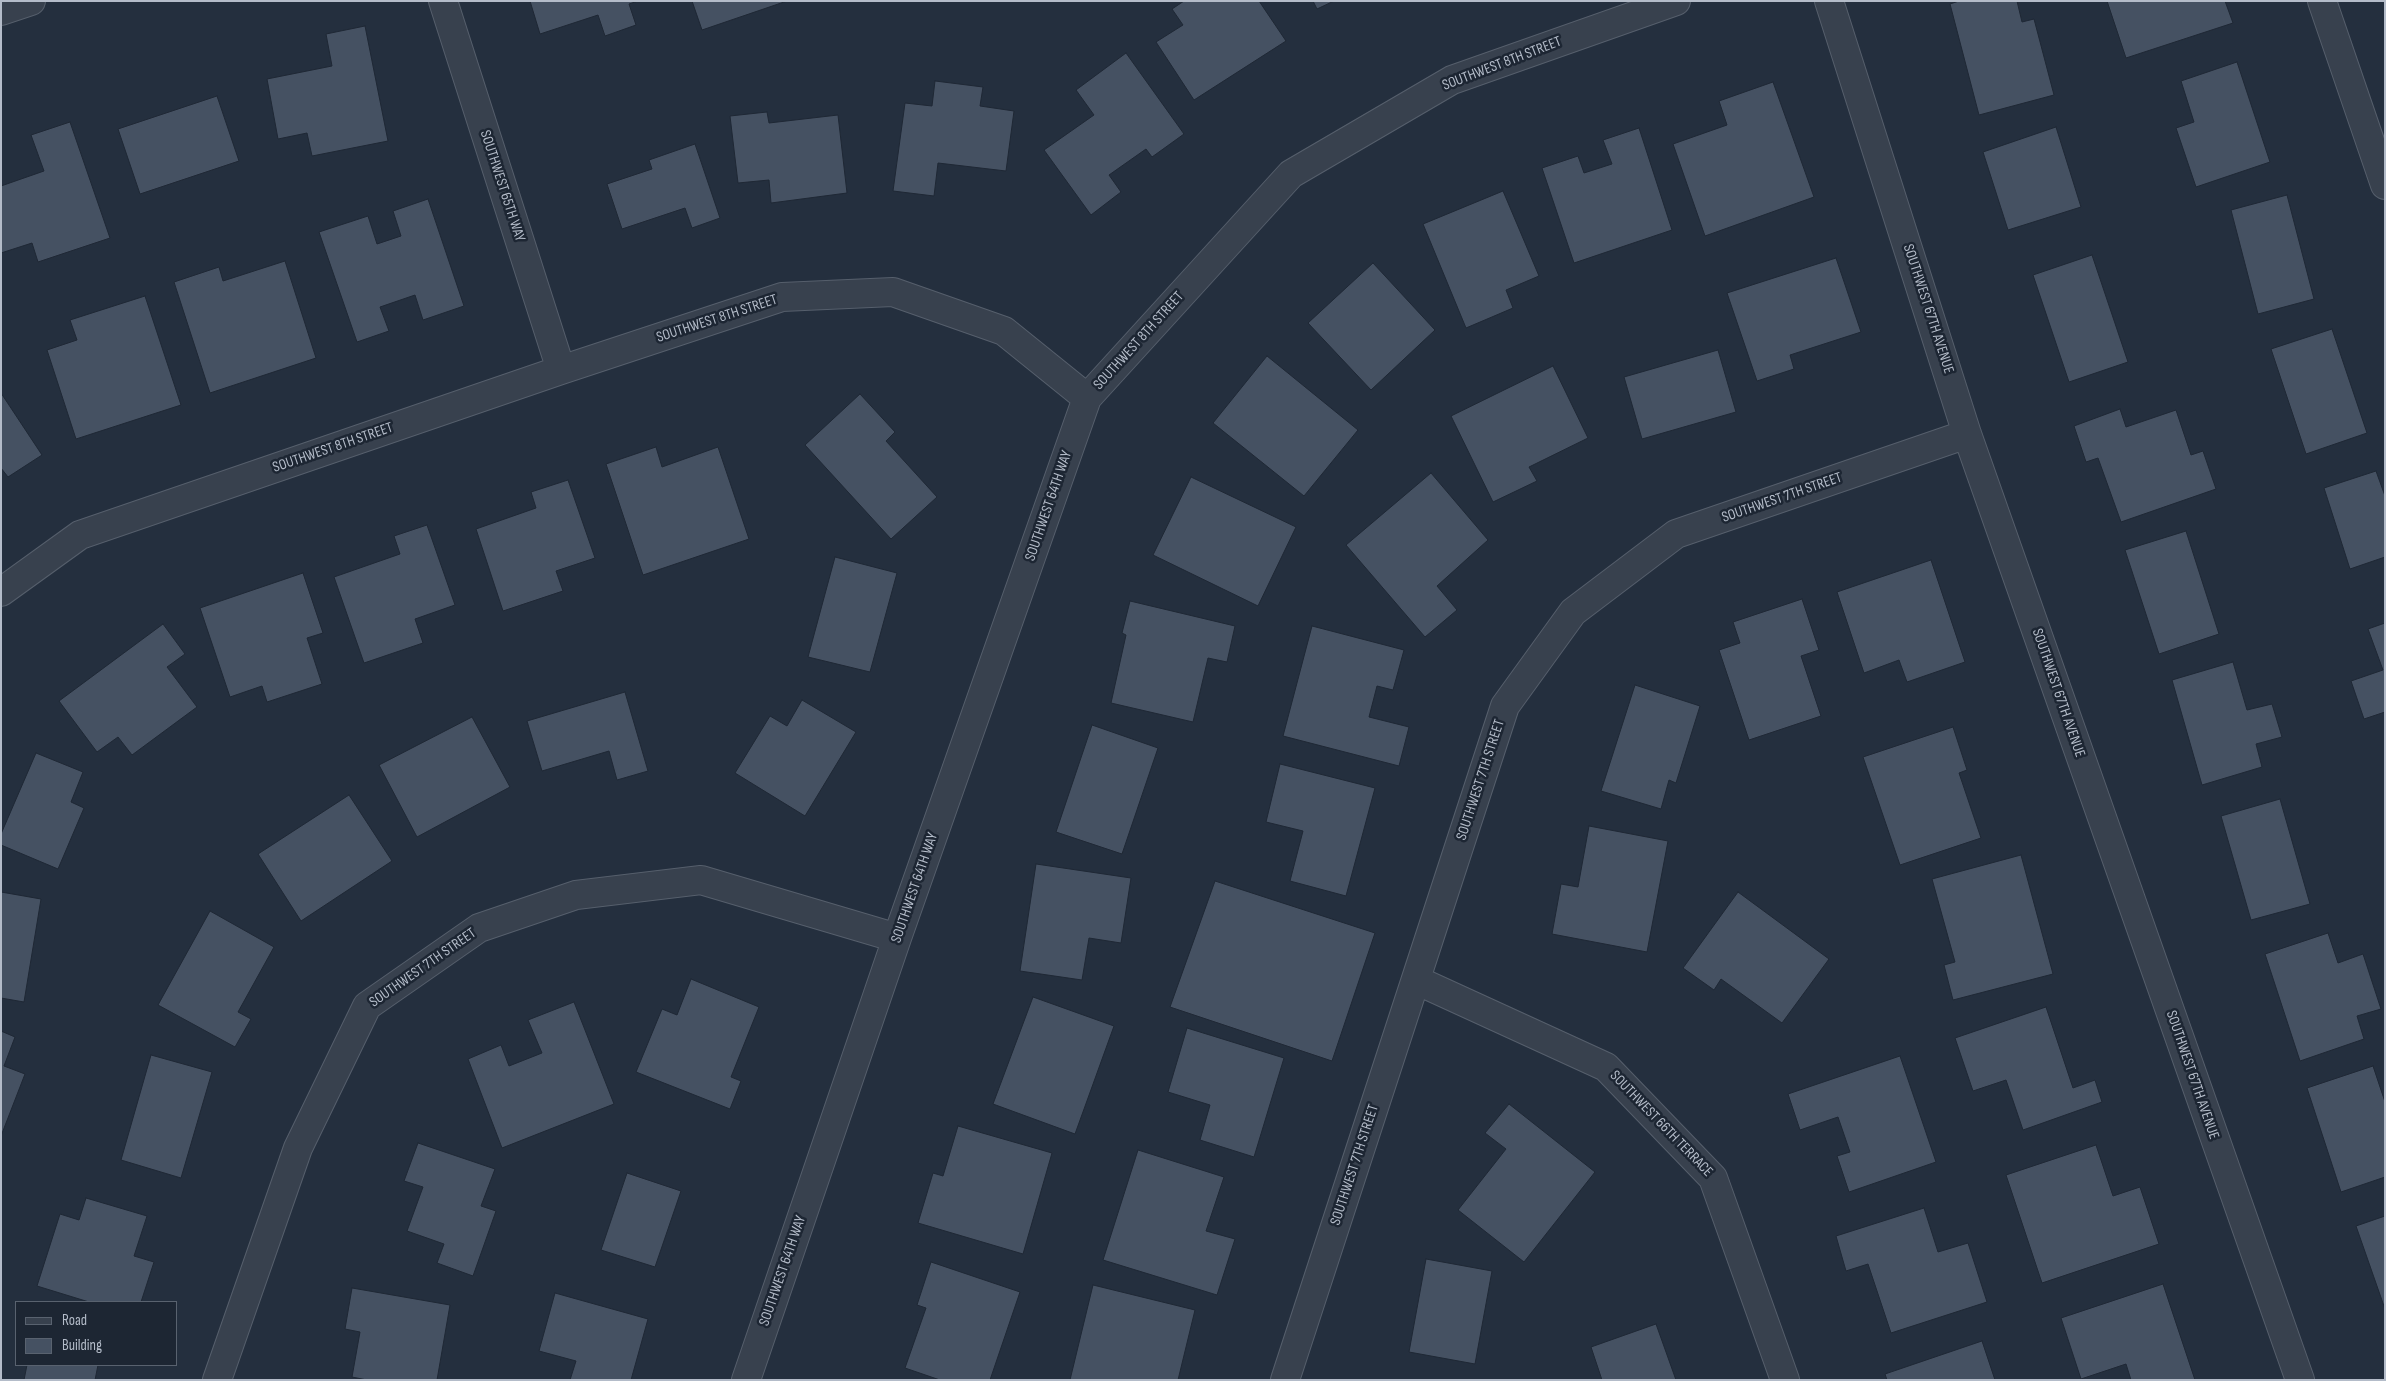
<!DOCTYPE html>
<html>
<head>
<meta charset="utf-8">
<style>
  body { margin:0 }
  #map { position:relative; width:2386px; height:1381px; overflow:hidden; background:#242f3e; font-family:"Sofia Sans Condensed",sans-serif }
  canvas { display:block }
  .frame { position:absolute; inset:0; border:2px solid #b4bcc9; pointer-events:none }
  .legend { position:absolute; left:15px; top:1301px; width:162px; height:65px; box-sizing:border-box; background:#1d2633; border:1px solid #59626f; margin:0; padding:6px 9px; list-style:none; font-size:15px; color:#b4bcc9 }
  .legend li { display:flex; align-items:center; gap:10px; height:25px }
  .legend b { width:25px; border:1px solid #59626f }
</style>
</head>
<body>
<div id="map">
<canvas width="2386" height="1381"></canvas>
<div class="frame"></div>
<ul class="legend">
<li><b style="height:6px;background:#38414e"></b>Road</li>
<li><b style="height:14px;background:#455162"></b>Building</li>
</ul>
</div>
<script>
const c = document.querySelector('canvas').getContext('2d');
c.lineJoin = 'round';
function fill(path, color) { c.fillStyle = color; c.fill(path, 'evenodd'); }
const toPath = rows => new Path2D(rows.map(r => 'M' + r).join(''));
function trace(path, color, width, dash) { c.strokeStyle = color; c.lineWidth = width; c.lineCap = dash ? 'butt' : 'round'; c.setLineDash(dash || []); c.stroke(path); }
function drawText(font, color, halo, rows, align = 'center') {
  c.font = font + ' "Sofia Sans Condensed",sans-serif'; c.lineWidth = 5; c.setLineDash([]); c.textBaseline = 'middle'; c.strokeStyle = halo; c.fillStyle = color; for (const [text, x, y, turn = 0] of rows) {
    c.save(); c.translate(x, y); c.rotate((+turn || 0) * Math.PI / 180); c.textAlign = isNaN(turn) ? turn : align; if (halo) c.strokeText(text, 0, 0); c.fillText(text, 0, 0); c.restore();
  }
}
const building = toPath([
  [530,1,638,1,629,4,636,25,605,36,598,15,540,34,530,1],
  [692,1,787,1,702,30,692,1],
  [1184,1,1259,1,1286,41,1194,100,1156,42,1183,25,1172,9,1184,1],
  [1313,1,1334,1,1317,9,1313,1],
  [1959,1,2017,1,2022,22,2034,19,2054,95,1979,115,1950,4,1959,1],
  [2107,1,2225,1,2233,23,2126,58,2107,1],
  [365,26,388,141,312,156,307,133,278,139,267,79,332,66,326,34,365,26],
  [1126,53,1184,134,1152,157,1146,149,1109,175,1121,192,1091,215,1044,150,1094,115,1076,90,1126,53],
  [2237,62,2270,162,2196,187,2176,128,2194,122,2181,81,2237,62],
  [935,81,983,87,980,106,1014,111,1006,171,938,163,934,196,893,191,905,103,932,106,935,81],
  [1773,82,1814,197,1705,236,1673,144,1727,125,1719,101,1773,82],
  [217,96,239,161,140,194,118,129,217,96],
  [767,112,769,123,838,115,847,193,771,203,769,180,738,183,730,116,767,112],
  [70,122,110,238,38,262,32,243,1,253,1,186,44,171,31,135,70,122],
  [2056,127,2081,207,2008,230,1983,152,2056,127],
  [1639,128,1672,230,1574,263,1542,168,1578,156,1584,173,1612,164,1603,140,1639,128],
  [695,144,720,218,692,228,685,208,622,229,607,184,652,169,649,160,695,144],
  [1503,191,1539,276,1506,290,1513,308,1466,328,1423,224,1503,191],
  [2287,195,2314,299,2258,314,2231,210,2287,195],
  [428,199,464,306,423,320,415,295,380,307,389,331,357,342,319,232,368,216,377,244,401,236,393,211,428,199],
  [2092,255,2128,362,2069,382,2033,275,2092,255],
  [1836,258,1861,332,1790,355,1794,369,1757,381,1727,293,1836,258],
  [285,261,316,358,210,393,174,282,219,267,223,281,285,261],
  [1373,263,1435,330,1371,390,1308,323,1373,263],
  [145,296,181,405,76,439,47,350,77,340,70,320,145,296],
  [2332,329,2367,433,2306,454,2271,349,2332,329],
  [1718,350,1736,412,1642,439,1624,377,1718,350],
  [1267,356,1358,430,1304,496,1213,423,1267,356],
  [1553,366,1588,438,1529,467,1537,481,1493,502,1451,416,1553,366],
  [1,393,42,455,8,477,1,468,1,393],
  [860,394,895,432,886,441,937,497,891,539,805,445,860,394],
  [2120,409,2126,427,2176,410,2191,455,2203,451,2216,489,2121,522,2098,458,2086,462,2074,426,2120,409],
  [656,447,662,467,718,447,749,539,643,575,606,464,656,447],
  [2376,471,2385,496,2385,557,2350,569,2324,488,2376,471],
  [1431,473,1488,540,1437,586,1457,610,1425,637,1346,545,1431,473],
  [1191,477,1296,527,1258,606,1153,555,1191,477],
  [568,480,595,558,556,571,563,591,503,611,476,529,536,508,531,492,568,480],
  [427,525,455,605,415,619,423,643,364,663,334,577,400,554,394,536,427,525],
  [2186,531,2219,634,2159,654,2125,550,2186,531],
  [835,557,897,573,870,672,808,657,835,557],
  [1931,560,1965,662,1907,682,1899,660,1864,673,1837,592,1931,560],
  [303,573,323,633,307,638,322,684,267,702,262,686,230,697,200,608,303,573],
  [1802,599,1819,650,1801,656,1821,716,1749,740,1719,650,1740,643,1733,622,1802,599],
  [1130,601,1235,626,1227,662,1208,658,1193,722,1111,703,1126,635,1122,633,1130,601],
  [2385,623,2385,712,2364,719,2351,681,2383,670,2368,629,2385,623],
  [163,624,185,654,167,667,197,707,132,755,118,737,97,752,59,701,163,624],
  [1312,626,1404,650,1393,690,1377,686,1369,717,1409,727,1399,766,1283,736,1312,626],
  [2233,662,2247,710,2272,704,2282,737,2256,744,2262,767,2202,785,2172,680,2233,662],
  [1635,685,1700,706,1676,783,1669,780,1661,809,1601,791,1635,685],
  [625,692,648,771,617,780,609,751,542,771,527,721,625,692],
  [802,700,856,732,805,816,735,773,770,716,787,726,802,700],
  [472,717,510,787,417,837,379,765,472,717],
  [1092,725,1158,748,1122,854,1056,832,1092,725],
  [1953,727,1967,770,1959,773,1981,838,1900,865,1863,757,1953,727],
  [36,753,83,772,71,802,84,808,58,869,1,845,1,834,36,753],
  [1280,764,1375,788,1346,896,1290,881,1303,831,1266,822,1280,764],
  [349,795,392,861,301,921,258,854,349,795],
  [2280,799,2310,904,2251,920,2221,816,2280,799],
  [1589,826,1668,841,1647,952,1552,934,1561,884,1578,887,1589,826],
  [2021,855,2053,974,1953,1000,1944,965,1955,962,1932,879,2021,855],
  [1036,864,1131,878,1121,943,1089,938,1082,980,1020,971,1036,864],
  [1215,881,1375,933,1332,1061,1170,1007,1215,881],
  [1,892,41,899,24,1002,1,998,1,892],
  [1738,892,1829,959,1782,1023,1721,979,1714,990,1683,968,1738,892],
  [210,911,274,947,238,1012,251,1019,235,1047,158,1005,210,911],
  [2328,933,2338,963,2363,954,2381,1009,2357,1016,2364,1039,2300,1061,2265,954,2328,933],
  [691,979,759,1007,731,1077,741,1081,730,1109,636,1072,662,1009,677,1015,691,979],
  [1033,997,1114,1026,1075,1134,993,1104,1033,997],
  [574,1002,614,1104,502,1148,468,1059,501,1045,509,1066,542,1053,528,1020,574,1002],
  [2046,1007,2073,1088,2095,1080,2102,1102,2023,1130,2006,1080,1973,1091,1955,1038,2046,1007],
  [1187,1028,1284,1058,1254,1157,1200,1140,1210,1105,1168,1092,1187,1028],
  [1,1031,15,1037,4,1066,25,1074,1,1136,1,1031],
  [151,1055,212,1072,181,1178,121,1160,151,1055],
  [1900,1056,1936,1162,1849,1192,1837,1156,1850,1152,1838,1117,1800,1130,1788,1094,1900,1056],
  [2373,1066,2385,1102,2385,1177,2341,1192,2307,1088,2373,1066],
  [1509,1104,1595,1172,1524,1262,1458,1210,1506,1149,1485,1133,1509,1104],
  [958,1126,1052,1153,1023,1254,918,1223,933,1173,943,1176,958,1126],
  [418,1143,495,1169,481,1206,496,1211,473,1276,437,1263,444,1244,407,1231,423,1187,404,1181,418,1143],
  [2096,1145,2113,1196,2140,1187,2159,1244,2042,1283,2006,1175,2096,1145],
  [1138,1150,1224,1177,1206,1231,1235,1239,1217,1295,1103,1260,1138,1150],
  [627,1173,681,1191,655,1267,601,1250,627,1173],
  [86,1198,147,1216,134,1256,154,1262,141,1302,89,1302,37,1286,60,1214,79,1220,86,1198],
  [1924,1208,1938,1252,1968,1243,1987,1302,1891,1333,1868,1264,1846,1271,1836,1236,1924,1208],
  [2385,1216,2385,1309,2356,1226,2385,1216],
  [1426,1259,1492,1271,1475,1364,1409,1352,1426,1259],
  [931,1262,1020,1292,990,1380,940,1380,905,1368,926,1308,917,1305,931,1262],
  [2163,1284,2195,1380,2131,1380,2126,1364,2081,1379,2061,1318,2163,1284],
  [1093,1285,1195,1310,1178,1380,1070,1380,1093,1285],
  [352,1288,450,1305,437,1380,367,1380,352,1377,360,1332,345,1329,352,1288],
  [555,1293,648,1319,631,1380,570,1380,576,1361,539,1351,555,1293],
  [1656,1324,1676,1380,1602,1380,1591,1347,1656,1324],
  [1982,1341,1995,1380,1887,1380,1885,1374,1982,1341],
  [27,1365,98,1365,95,1380,24,1380,27,1365]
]);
fill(building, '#455162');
trace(building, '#1f2835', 1);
const street = toPath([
  [443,1,561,370],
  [1829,1,1967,434,2300,1380],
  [2322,1,2385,185],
  [1,11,31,1],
  [1,592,80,535,561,370,782,297,893,292,1004,331,1087,398,1291,174,1452,80,1676,1],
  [1416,980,1606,1067,1713,1178,1785,1380],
  [217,1380,298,1148,367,1006,479,928,576,895,701,880,897,938],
  [746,1380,897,938,1087,398],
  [1285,1380,1505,706,1573,612,1676,534,1967,434]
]);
trace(street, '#565f6c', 30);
trace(street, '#38414e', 28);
drawText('15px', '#b4bcc9', '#1d2633', [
  ["SOUTHWEST 8TH STREET",1502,64,-21],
  ["SOUTHWEST 65TH WAY",502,186,72],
  ["SOUTHWEST 67TH AVENUE",1928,309,72],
  ["SOUTHWEST 8TH STREET",717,319,-18],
  ["SOUTHWEST 8TH STREET",1139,341,-48],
  ["SOUTHWEST 8TH STREET",333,448,-19],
  ["SOUTHWEST 7TH STREET",1782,498,-19],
  ["SOUTHWEST 64TH WAY",1049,506,-71],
  ["SOUTHWEST 67TH AVENUE",2058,693,71],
  ["SOUTHWEST 7TH STREET",1481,780,-72],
  ["SOUTHWEST 64TH WAY",915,888,-71],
  ["SOUTHWEST 7TH STREET",423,968,-35],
  ["SOUTHWEST 67TH AVENUE",2192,1075,71],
  ["SOUTHWEST 66TH TERRACE",1661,1124,46],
  ["SOUTHWEST 7TH STREET",1355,1165,-72],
  ["SOUTHWEST 64TH WAY",783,1271,-71]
]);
</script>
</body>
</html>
